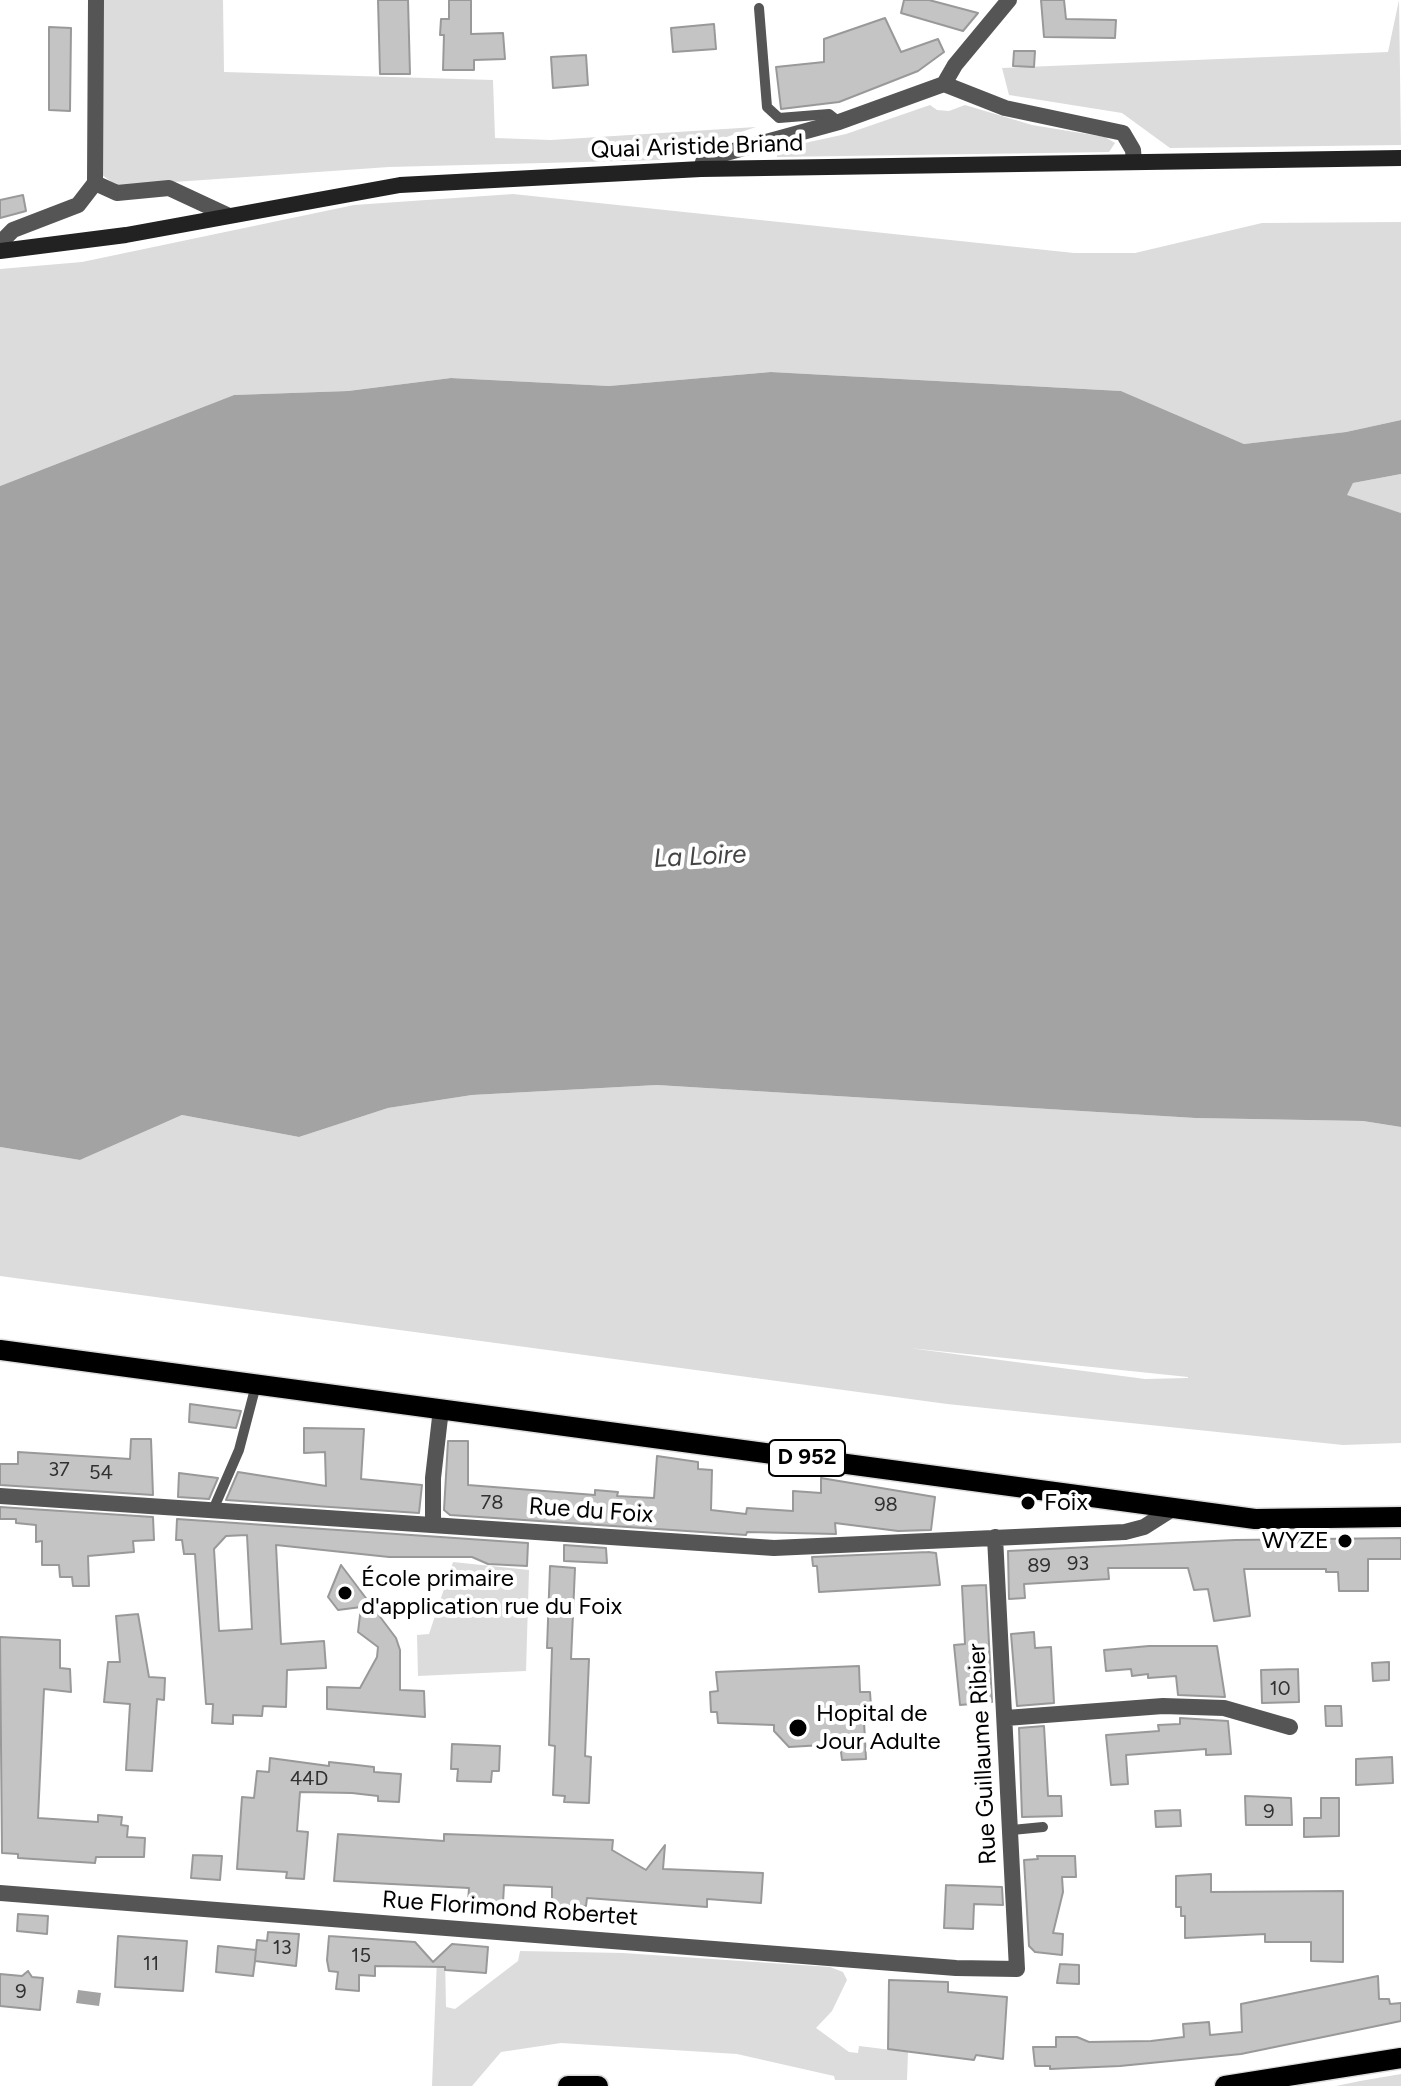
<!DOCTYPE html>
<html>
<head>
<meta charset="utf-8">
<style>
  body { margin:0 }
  canvas { display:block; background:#fff }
</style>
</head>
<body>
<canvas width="1401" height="2086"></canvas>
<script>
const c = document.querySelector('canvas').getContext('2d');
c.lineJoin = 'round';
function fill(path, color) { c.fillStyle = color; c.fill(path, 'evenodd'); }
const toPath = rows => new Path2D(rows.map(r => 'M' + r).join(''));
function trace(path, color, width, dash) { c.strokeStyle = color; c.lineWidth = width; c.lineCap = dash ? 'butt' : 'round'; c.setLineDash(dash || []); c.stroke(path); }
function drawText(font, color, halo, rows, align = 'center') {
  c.font = font + ' Figtree,sans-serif'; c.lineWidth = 8; c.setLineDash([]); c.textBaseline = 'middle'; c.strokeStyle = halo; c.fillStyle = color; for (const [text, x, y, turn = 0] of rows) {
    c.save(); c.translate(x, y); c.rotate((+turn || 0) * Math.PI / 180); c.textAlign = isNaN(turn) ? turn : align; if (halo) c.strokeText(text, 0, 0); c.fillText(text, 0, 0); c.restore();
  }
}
fill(toPath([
  [101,0,223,0,224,72,493,80,495,138,551,140,756,127,659,160,389,167,117,186,101,174],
  [1399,0,1401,145,1170,148,1122,113,1009,95,1002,68,1388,52],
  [930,105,937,110,949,111,965,105,1032,125,1105,137,1115,143,1109,152,777,157,777,149,846,134],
  [513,194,1074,253,1135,253,1262,223,1401,222,1401,420,1346,432,1244,444,1121,391,771,372,609,386,451,378,348,391,234,395,0,486,0,269,82,262,354,205],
  [1401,474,1401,513,1346,496,1353,483],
  [657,1085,1195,1118,1363,1121,1401,1127,1401,1443,1343,1445,947,1404,0,1276,0,1147,80,1160,182,1115,299,1137,388,1108,472,1095],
  [909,1348,1188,1377,1188,1378,1145,1379],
  [453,1562,529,1570,526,1671,418,1676,417,1635,429,1634],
  [520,1951,623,1953,830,1967,843,1972,847,1980,832,2011,816,2028,849,2052,858,2053,859,2046,908,2052,907,2080,835,2080,834,2076,737,2054,561,2043,501,2052,472,2086,432,2086,437,1958,445,1956,446,2007,455,2009,518,1961],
  [1401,2074,1401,2086,1336,2086,1360,2081]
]), '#dcdcdc');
fill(toPath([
  [771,372,1121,391,1244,444,1346,432,1401,420,1401,474,1353,483,1347,495,1401,513,1401,1127,1363,1121,1195,1118,657,1085,472,1095,388,1108,299,1137,182,1115,80,1160,0,1147,0,486,234,395,348,391,451,378,609,386],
  [78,1990,101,1993,99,2006,76,2003]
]), '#a3a3a3');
const building = toPath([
  [378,0,408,0,410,74,380,74,378,0],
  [449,0,471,0,471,34,503,33,505,59,474,60,474,70,443,70,444,35,440,35,441,19,449,19,449,0],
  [904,0,929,0,978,13,963,31,901,13,904,0],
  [1041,0,1064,0,1066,19,1116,20,1115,38,1044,37,1041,0],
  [885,18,901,52,938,39,944,52,918,71,839,102,781,109,776,67,824,62,824,39,885,18],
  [714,24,716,49,673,52,671,28,714,24],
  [49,27,71,28,70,111,49,110,49,27],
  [1014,51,1035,51,1034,67,1013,66,1014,51],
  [586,55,588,85,553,88,551,57,586,55],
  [23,195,26,211,0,218,0,200,23,195],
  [190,1404,241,1411,236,1428,189,1422,190,1404],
  [304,1428,364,1429,361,1479,422,1485,419,1513,226,1500,238,1472,326,1486,325,1452,304,1453,304,1428],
  [131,1439,151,1439,153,1495,0,1485,0,1464,18,1464,18,1452,130,1459,131,1439],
  [448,1441,468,1441,468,1485,595,1495,595,1490,618,1492,617,1496,654,1498,657,1456,698,1462,698,1469,712,1470,711,1510,746,1514,747,1508,793,1511,793,1491,821,1493,821,1478,935,1497,931,1530,898,1531,835,1523,836,1534,747,1532,746,1535,450,1515,444,1510,448,1441],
  [179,1473,218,1478,209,1499,178,1497,179,1473],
  [0,1507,153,1517,154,1540,133,1541,134,1552,88,1556,89,1586,73,1586,72,1577,60,1577,59,1565,42,1565,42,1541,36,1542,36,1525,16,1523,16,1519,0,1519,0,1507],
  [177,1519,528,1543,527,1566,488,1564,472,1557,389,1557,276,1545,281,1644,324,1641,326,1668,287,1670,286,1707,263,1706,262,1716,233,1715,233,1724,212,1723,213,1704,206,1704,195,1554,184,1554,182,1540,176,1540,177,1519],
  [247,1535,252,1629,219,1631,214,1549,226,1536,247,1535],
  [1401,1538,1401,1559,1368,1559,1368,1591,1339,1591,1338,1572,1326,1572,1326,1569,1244,1569,1250,1616,1214,1621,1208,1589,1194,1590,1188,1568,1108,1568,1109,1579,1024,1584,1025,1598,1009,1599,1008,1551,1235,1540,1401,1538],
  [564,1545,606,1548,607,1563,564,1561,564,1545],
  [928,1552,936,1553,940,1585,819,1592,817,1566,813,1566,812,1557,928,1552],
  [341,1565,396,1638,400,1650,400,1690,424,1691,425,1717,327,1709,327,1687,360,1688,377,1657,378,1647,358,1632,361,1607,338,1610,328,1597,341,1565],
  [550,1566,575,1568,571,1659,589,1659,585,1756,591,1757,589,1803,564,1802,565,1796,553,1795,555,1746,549,1745,552,1648,547,1648,550,1566],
  [986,1585,992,1702,960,1705,954,1645,965,1644,962,1586,986,1585],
  [138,1614,149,1677,165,1678,164,1700,157,1699,152,1771,126,1770,130,1704,104,1702,108,1662,120,1662,116,1616,138,1614],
  [1034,1632,1035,1648,1051,1647,1054,1703,1017,1706,1011,1634,1034,1632],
  [0,1637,60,1640,60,1668,70,1669,71,1692,44,1689,38,1818,98,1822,98,1815,122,1817,121,1825,128,1826,127,1837,145,1838,144,1857,96,1857,95,1863,18,1858,18,1854,2,1853,0,1637],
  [1149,1646,1217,1646,1225,1697,1178,1695,1176,1676,1148,1678,1148,1674,1132,1676,1131,1669,1106,1671,1104,1650,1149,1646],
  [1389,1662,1389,1680,1373,1681,1372,1663,1389,1662],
  [859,1666,860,1692,870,1692,872,1721,864,1721,866,1759,842,1760,840,1744,789,1747,774,1731,774,1725,718,1723,717,1712,711,1712,710,1692,718,1691,716,1672,859,1666],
  [1298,1669,1299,1702,1262,1703,1261,1670,1298,1669],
  [1325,1706,1341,1706,1342,1726,1326,1726,1325,1706],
  [1180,1718,1228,1721,1231,1754,1206,1755,1206,1749,1126,1755,1128,1784,1111,1785,1106,1735,1159,1731,1158,1725,1180,1724,1180,1718],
  [1044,1726,1048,1796,1061,1796,1062,1816,1022,1817,1019,1728,1044,1726],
  [452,1744,500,1746,499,1771,492,1771,491,1782,457,1781,458,1769,451,1769,452,1744],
  [1392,1757,1393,1783,1356,1785,1356,1759,1392,1757],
  [270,1758,329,1766,329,1762,348,1764,374,1767,374,1772,401,1774,399,1802,378,1801,378,1796,352,1793,300,1792,297,1831,308,1832,304,1879,286,1878,287,1872,237,1869,242,1797,254,1798,257,1771,269,1772,270,1758],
  [1245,1796,1291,1798,1292,1825,1246,1825,1245,1796],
  [1321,1798,1339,1798,1339,1836,1304,1837,1304,1818,1321,1818,1321,1798],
  [1180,1810,1181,1826,1156,1827,1155,1811,1180,1810],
  [338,1834,444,1841,444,1834,613,1840,612,1850,646,1870,665,1845,663,1869,763,1873,761,1903,707,1899,707,1907,587,1898,586,1906,552,1905,552,1887,504,1885,503,1903,468,1902,469,1888,334,1881,338,1834],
  [193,1855,222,1856,220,1880,191,1878,193,1855],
  [1037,1856,1075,1856,1076,1877,1062,1877,1063,1892,1053,1933,1063,1934,1062,1955,1035,1952,1029,1946,1024,1860,1038,1859,1037,1856],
  [1211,1874,1211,1892,1343,1891,1343,1962,1311,1961,1311,1942,1265,1942,1265,1934,1185,1938,1185,1916,1181,1916,1181,1907,1176,1907,1176,1876,1211,1874],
  [946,1885,1002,1887,1003,1905,974,1904,973,1929,944,1928,946,1885],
  [18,1914,48,1916,47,1934,17,1931,18,1914],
  [268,1932,299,1934,296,1966,255,1961,253,1976,216,1972,218,1946,256,1950,255,1960,257,1940,267,1941,268,1932],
  [118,1936,187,1941,183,1991,115,1987,118,1936],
  [329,1936,415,1942,433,1962,452,1944,488,1947,486,1973,445,1970,445,1967,375,1966,375,1976,359,1975,359,1991,336,1989,338,1972,329,1971,327,1960,329,1936],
  [1060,1964,1079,1965,1079,1984,1057,1983,1060,1964],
  [28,1971,32,1977,43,1978,40,2010,0,2006,0,1974,22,1976,28,1971],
  [1378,1976,1379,1999,1389,1999,1390,2004,1401,2003,1401,2021,1241,2054,1120,2066,1050,2069,1050,2066,1035,2066,1033,2047,1056,2047,1056,2037,1077,2037,1089,2042,1151,2041,1184,2037,1183,2024,1209,2022,1210,2035,1242,2032,1241,2004,1378,1976],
  [889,1980,948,1982,948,1992,1007,1997,1003,2059,976,2055,974,2060,888,2049,889,1980]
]);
fill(building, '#c4c4c4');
trace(building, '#999', 2);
const primary = toPath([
  [0,1350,1255,1519,1401,1517],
  [568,2086,598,2086],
  [1225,2086,1401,2058]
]);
trace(primary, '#dbdbdb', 23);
trace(toPath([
  [759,8,767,107,779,118,829,114,839,122],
  [213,1510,239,1450,256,1385],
  [1012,1830,1043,1827]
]), '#555', 10);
trace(toPath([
  [95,183,117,193,169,188,227,215],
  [0,243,13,230,78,205,95,183,96,0],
  [0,1496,774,1548,1125,1532,1144,1527,1174,1508],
  [433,1525,433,1478,441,1409],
  [1006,1718,1163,1706,1224,1708,1290,1727],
  [0,1893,956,1968,1017,1969,995,1537]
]), '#555', 16);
trace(toPath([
  [944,84,955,65,1009,0],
  [701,169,704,159,839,122,944,84,1005,108,1123,133,1133,150,1134,162]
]), '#555', 16);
trace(toPath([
  [0,251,126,235,400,185,701,169,1401,158]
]), '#222', 16);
trace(primary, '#000', 20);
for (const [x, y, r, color] of [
  [1028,1503,8,"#000"],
  [1345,1541,8,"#000"],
  [345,1593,8,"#000"],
  [798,1728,10,"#000"]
]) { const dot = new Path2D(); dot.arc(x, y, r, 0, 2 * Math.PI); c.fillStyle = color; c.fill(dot); trace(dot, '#fff', 3); }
drawText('20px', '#313131', null, [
  ["37",59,1470],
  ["54",101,1473],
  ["78",492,1503],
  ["98",886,1505],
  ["93",1078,1564],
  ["89",1039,1566],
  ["10",1280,1689],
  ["44D",309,1779],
  ["9",1269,1812],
  ["13",282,1948],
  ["15",361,1956],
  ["11",151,1964],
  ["9",21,1992]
]);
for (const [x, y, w] of [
  [807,1458,76]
]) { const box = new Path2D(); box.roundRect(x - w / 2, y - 18, w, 36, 6); c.fillStyle = '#fff'; c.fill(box); trace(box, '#000', 2); }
drawText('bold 22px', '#000', null, [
  ["D 952",807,1458]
]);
drawText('24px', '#000', '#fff', [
  ["Quai Aristide Briand",697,147,-2],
  ["Rue du Foix",591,1511,4],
  ["Rue Guillaume Ribier",983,1754,-93],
  ["Rue Florimond Robertet",510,1909,4]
]);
drawText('24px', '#000', '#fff', [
  ["Foix",1044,1503],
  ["WYZE",1329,1541,"right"],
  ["École primaire",361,1579],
  ["d'application rue du Foix",361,1607],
  ["Hopital de",816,1714],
  ["Jour Adulte",816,1742]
], 'left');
drawText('italic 26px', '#444', '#fff', [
  ["La Loire",700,857,-3]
]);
</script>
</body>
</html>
